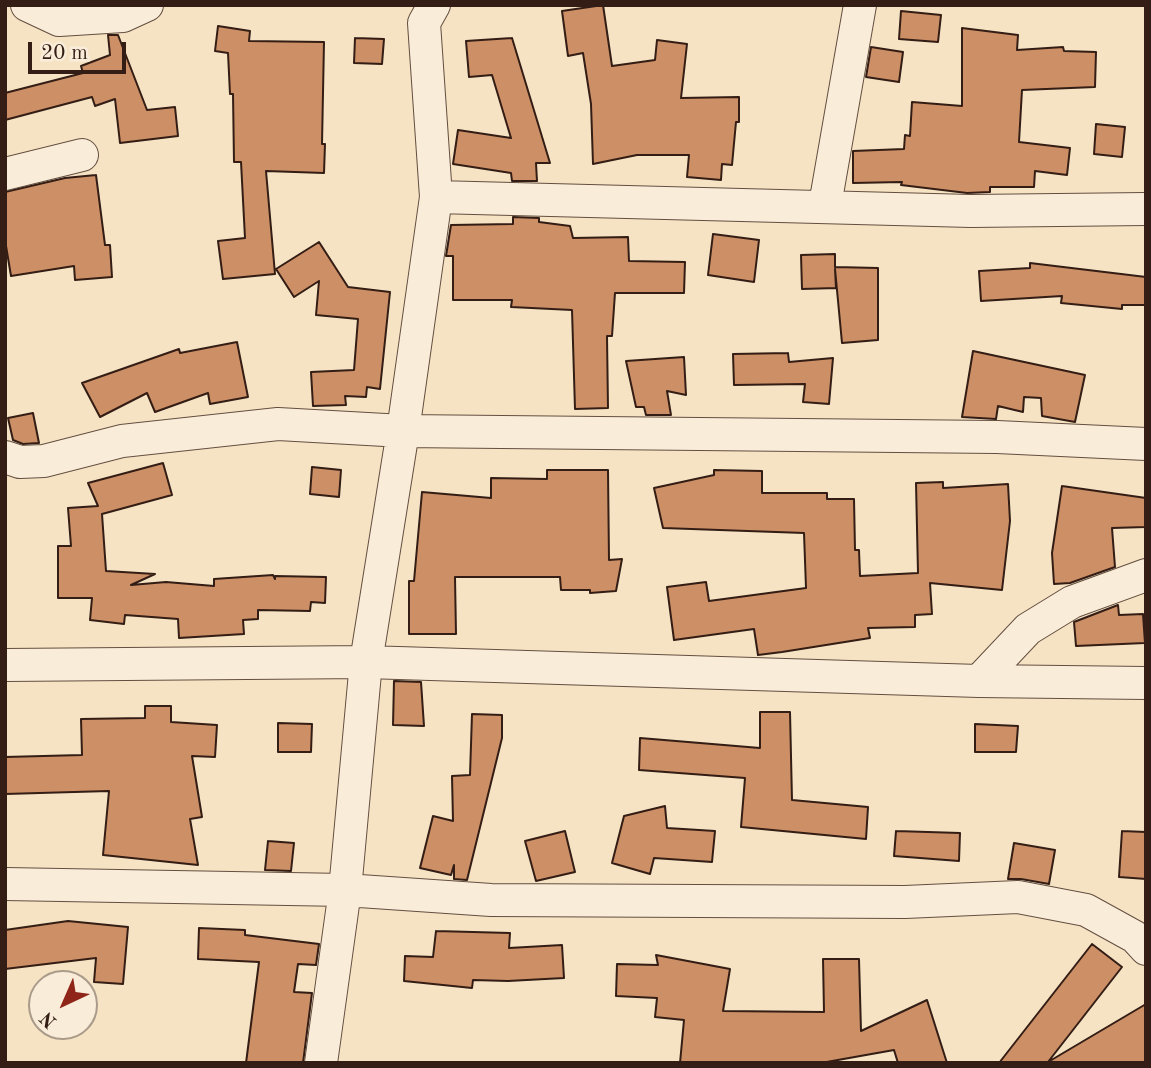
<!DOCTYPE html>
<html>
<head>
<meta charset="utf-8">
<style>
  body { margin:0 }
  #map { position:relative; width:1151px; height:1068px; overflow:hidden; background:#f6e3c4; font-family:"Old Standard TT",serif }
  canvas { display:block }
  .frame { position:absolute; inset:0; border:7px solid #331d14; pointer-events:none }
  .north { position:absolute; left:28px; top:970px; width:70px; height:70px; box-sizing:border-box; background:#f9edd9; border:2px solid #aa9a8a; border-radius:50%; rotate:224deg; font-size:19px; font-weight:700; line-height:28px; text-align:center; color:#331d14 }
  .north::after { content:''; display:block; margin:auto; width:24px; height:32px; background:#8f2418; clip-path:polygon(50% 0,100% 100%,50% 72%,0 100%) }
  .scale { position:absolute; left:28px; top:42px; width:98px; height:32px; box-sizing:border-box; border:4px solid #331d14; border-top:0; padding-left:9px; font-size:21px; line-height:24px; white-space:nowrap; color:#331d14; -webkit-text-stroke:5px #f9edd9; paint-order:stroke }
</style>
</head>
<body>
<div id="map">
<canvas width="1151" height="1068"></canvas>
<div class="frame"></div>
<div class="north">N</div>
<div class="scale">20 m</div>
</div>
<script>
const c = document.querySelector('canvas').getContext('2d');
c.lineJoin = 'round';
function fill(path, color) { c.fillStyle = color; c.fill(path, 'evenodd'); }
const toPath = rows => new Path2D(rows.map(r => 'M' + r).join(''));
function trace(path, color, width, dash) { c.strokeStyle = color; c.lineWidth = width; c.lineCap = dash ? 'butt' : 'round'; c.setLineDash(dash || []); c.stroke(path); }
const building = toPath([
  [603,5,612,66,655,60,657,40,687,44,681,98,739,97,739,122,736,122,732,165,722,164,721,180,687,177,689,155,637,155,593,164,591,104,583,53,568,56,562,11,603,5],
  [901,11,941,15,938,42,899,39,901,11],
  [218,26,250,31,249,41,324,42,322,144,325,144,324,173,266,171,275,274,223,279,218,241,245,238,241,162,234,162,233,94,230,94,228,53,215,51,218,26],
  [962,28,1018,35,1017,50,1063,47,1064,51,1096,52,1095,87,1022,90,1019,142,1070,148,1067,175,1035,171,1034,187,990,187,990,192,967,193,901,185,902,182,853,183,853,151,904,149,905,135,910,136,912,102,962,106,962,28],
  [108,35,118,35,147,110,175,107,178,136,120,143,115,99,95,106,92,97,5,120,5,93,83,73,81,66,110,55,108,35],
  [355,38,384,39,382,64,354,63,355,38],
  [512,38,550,163,536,163,537,181,512,181,511,173,453,164,458,130,511,138,492,75,469,77,466,41,512,38],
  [871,47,903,52,899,82,866,77,871,47],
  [1096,124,1125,127,1122,157,1094,154,1096,124],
  [96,175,105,245,110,245,112,277,75,280,74,266,11,276,5,240,5,192,65,178,96,175],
  [513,217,539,218,539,222,570,226,573,238,628,237,629,261,685,262,684,293,615,293,612,336,607,336,608,408,575,409,572,310,511,307,512,300,453,300,453,256,446,256,451,225,513,224,513,217],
  [713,234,759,240,754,282,708,275,713,234],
  [319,242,348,287,390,292,380,389,367,387,366,397,345,396,346,405,313,406,311,372,354,370,358,319,316,315,319,281,294,297,276,269,319,242],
  [835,254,835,267,878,268,878,340,842,343,835,269,836,288,802,289,801,255,835,254],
  [1030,263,1146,277,1146,305,1122,305,1122,309,1061,303,1062,296,981,301,979,271,1030,268,1030,263],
  [237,342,248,397,210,404,208,393,155,412,147,393,100,417,82,383,179,349,180,353,237,342],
  [973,351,1085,375,1075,422,1042,416,1041,398,1024,397,1023,412,998,406,996,419,962,417,973,351],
  [788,353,789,362,833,358,829,404,803,402,805,384,734,385,733,354,788,353],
  [684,357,686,395,667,391,671,415,646,415,644,407,636,407,626,361,684,357],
  [33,413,39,443,23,444,13,440,8,418,33,413],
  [163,463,172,495,102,514,106,571,155,574,131,585,166,582,214,586,214,579,273,575,275,579,275,576,326,577,325,603,311,602,310,611,258,610,258,619,243,620,244,634,179,638,178,619,125,615,124,624,90,620,92,598,58,598,58,546,71,546,68,508,98,506,88,483,163,463],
  [312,467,341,470,339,497,310,494,312,467],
  [547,470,608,470,609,560,622,559,616,591,590,593,590,590,561,590,560,577,455,577,456,634,409,634,409,581,414,581,422,492,491,498,491,478,547,479,547,470],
  [714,470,762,471,762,493,827,493,827,499,854,499,855,550,859,550,860,576,918,573,916,483,943,482,943,488,1008,484,1010,521,1002,590,930,583,932,614,915,615,915,627,868,628,870,638,782,652,758,655,754,629,674,640,667,587,706,582,709,601,806,588,804,533,663,528,654,488,714,475,714,470],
  [1062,486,1146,498,1146,527,1112,528,1115,567,1070,583,1054,584,1052,553,1062,486],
  [1118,605,1119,615,1143,614,1145,643,1076,646,1074,622,1118,605],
  [394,681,421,682,424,726,393,725,394,681],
  [145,706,171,706,171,722,217,725,215,757,192,756,202,817,190,819,198,865,103,855,109,791,5,794,5,757,82,755,81,719,145,718,145,706],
  [760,712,790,712,792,800,868,807,866,839,741,827,745,778,639,770,640,738,760,748,760,712],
  [472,714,502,715,502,738,467,880,454,879,454,865,451,875,420,868,433,816,453,821,452,776,470,775,472,714],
  [278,723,312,724,311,752,278,752,278,723],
  [975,724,1018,726,1016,752,975,752,975,724],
  [665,806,667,828,715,831,712,862,654,858,650,874,612,863,624,816,665,806],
  [565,831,575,872,536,881,525,841,565,831],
  [896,831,960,833,959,861,894,856,896,831],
  [1122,831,1146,832,1146,879,1119,877,1122,831],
  [268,841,294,843,291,871,265,870,268,841],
  [1014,843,1055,850,1049,884,1021,879,1008,879,1014,843],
  [68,921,128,927,123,984,94,982,96,958,5,969,5,930,68,921],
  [199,928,245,930,245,935,319,944,316,965,298,964,294,992,312,993,303,1063,246,1063,259,962,198,959,199,928],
  [436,931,510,933,509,948,562,945,564,978,508,981,473,980,472,988,404,981,405,956,433,957,436,931],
  [1092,944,1122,967,1048,1062,1146,1004,1146,1063,999,1063,1092,944],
  [656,955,730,969,723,1011,824,1012,823,959,859,959,861,1031,927,1000,947,1063,898,1063,894,1050,821,1063,680,1063,684,1020,655,1017,657,998,616,996,617,964,658,965,656,955]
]);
fill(building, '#cc8f66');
trace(building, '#331d14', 2);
const minor = toPath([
  [27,5,59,20,123,16,147,5],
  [5,174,82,155],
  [436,197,971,211,1146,209],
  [825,205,860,5],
  [5,457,20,462,44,461,122,441,278,424,403,431,997,437,1146,444],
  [5,665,366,662,979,681,1146,683],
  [979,681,1028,629,1072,602,1146,575],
  [5,884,345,890,491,900,905,902,1018,897,1086,910,1135,937,1146,949],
  [321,1063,345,890,366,662,403,431,436,197,424,23,434,5]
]);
trace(minor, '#644e40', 34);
trace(minor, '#f9edd9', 32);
</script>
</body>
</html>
